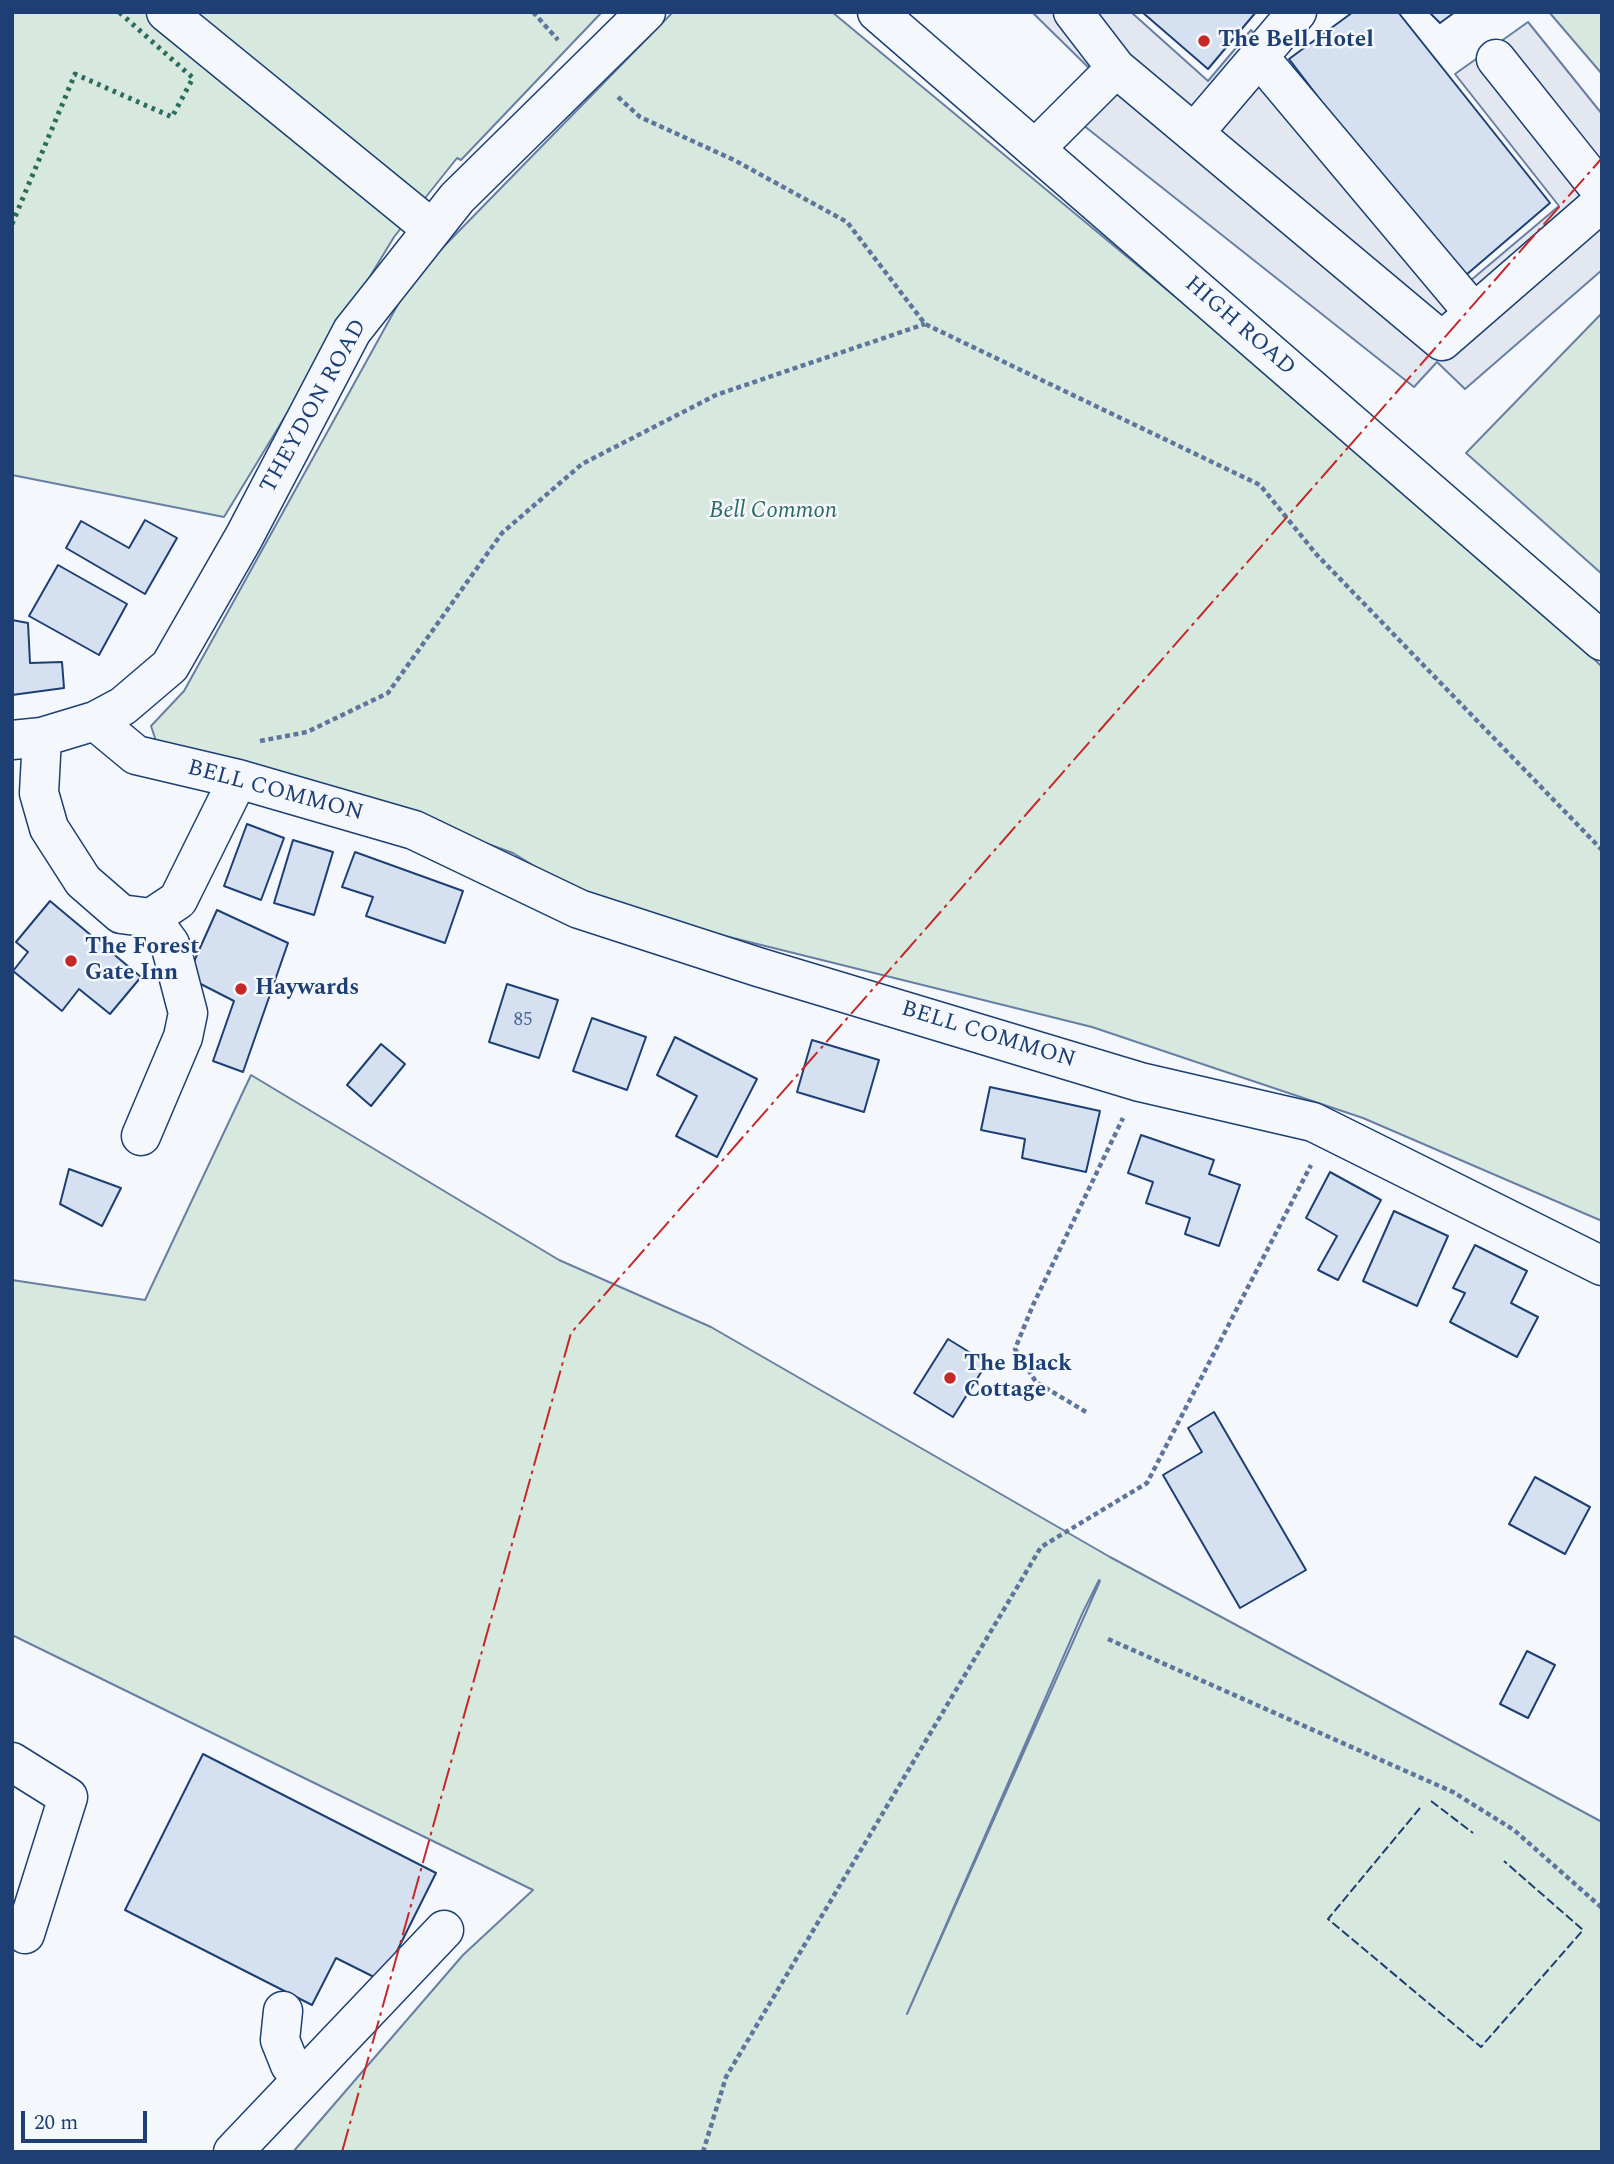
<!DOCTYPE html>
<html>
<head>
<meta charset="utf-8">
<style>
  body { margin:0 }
  #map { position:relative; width:1614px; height:2164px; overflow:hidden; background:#f4f7fb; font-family:Spectral,serif }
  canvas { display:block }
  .frame { position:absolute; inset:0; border:14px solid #1d3f73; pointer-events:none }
  .scale { position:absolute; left:21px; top:2111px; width:126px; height:32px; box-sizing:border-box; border:4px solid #1d3f73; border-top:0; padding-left:9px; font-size:21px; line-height:24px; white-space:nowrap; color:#1d3f73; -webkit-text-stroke:5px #f4f7fb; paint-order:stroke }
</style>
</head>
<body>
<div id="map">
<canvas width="1614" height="2164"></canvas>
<div class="frame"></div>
<div class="scale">20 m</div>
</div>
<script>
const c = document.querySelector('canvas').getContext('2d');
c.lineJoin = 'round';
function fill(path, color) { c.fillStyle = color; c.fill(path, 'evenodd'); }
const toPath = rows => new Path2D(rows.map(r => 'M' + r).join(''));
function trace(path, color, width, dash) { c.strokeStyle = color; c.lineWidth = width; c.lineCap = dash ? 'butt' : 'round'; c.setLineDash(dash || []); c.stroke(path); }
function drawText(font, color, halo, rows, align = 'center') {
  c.font = font + ' Spectral,serif'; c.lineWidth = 5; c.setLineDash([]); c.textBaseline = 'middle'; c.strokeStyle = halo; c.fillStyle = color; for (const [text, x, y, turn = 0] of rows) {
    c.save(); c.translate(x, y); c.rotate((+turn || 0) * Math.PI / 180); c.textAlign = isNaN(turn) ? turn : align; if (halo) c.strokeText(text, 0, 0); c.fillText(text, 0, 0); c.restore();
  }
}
const green = toPath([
  [12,12,602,12,461,160,457,158,394,237,224,517,12,475,12,12],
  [673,12,832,12,1517,580,1602,667,1602,1221,1363,1118,1092,1027,596,904,513,853,318,783,156,741,151,726,184,691,412,279,673,12],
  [1549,12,1602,12,1602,74,1549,12],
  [1602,313,1602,574,1466,453,1602,313],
  [251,1075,559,1260,711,1327,1110,1557,1602,1822,1602,2152,293,2152,463,1955,533,1890,12,1635,12,1280,145,1300,251,1075],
  [1099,1580,1100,1581,907,2014,1083,1612,1099,1580]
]);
fill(green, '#d7e8df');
trace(green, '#687fa3', 2);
const parking = toPath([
  [1032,12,1131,12,1208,81,1251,30,1464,286,1559,206,1455,74,1528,22,1602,114,1602,270,1465,389,1437,362,1414,387,1059,106,1092,71,1032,12]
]);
fill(parking, '#e3e8f0');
trace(parking, '#687fa3', 2);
const building = toPath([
  [1142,12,1256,12,1208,69,1142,12],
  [1353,12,1398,12,1550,203,1459,281,1289,59,1353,12],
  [1429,12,1455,12,1440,23,1429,12],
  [145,520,177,538,145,594,66,548,81,521,129,548,145,520],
  [58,565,127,604,99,655,29,616,58,565],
  [12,620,28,623,30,663,62,662,64,688,12,695,12,620],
  [247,824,284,838,261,900,224,886,247,824],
  [293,840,333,852,314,915,274,903,293,840],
  [355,852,463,891,445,943,366,916,373,897,342,887,355,852],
  [50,901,141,977,110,1014,79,989,62,1011,13,971,28,952,16,942,50,901],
  [217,910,288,943,243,1072,213,1061,234,1001,187,977,217,910],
  [507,984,558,1000,539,1058,489,1042,507,984],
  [592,1018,646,1037,627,1090,573,1071,592,1018],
  [675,1037,757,1079,717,1157,676,1136,697,1096,657,1075,675,1037],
  [812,1040,879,1060,864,1112,797,1092,812,1040],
  [381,1044,405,1064,371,1106,347,1085,381,1044],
  [990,1087,1100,1111,1086,1172,1022,1158,1025,1139,981,1130,990,1087],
  [1141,1135,1214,1160,1209,1174,1240,1185,1219,1246,1185,1234,1190,1218,1146,1203,1153,1182,1128,1173,1141,1135],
  [69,1169,121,1188,102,1226,60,1204,69,1169],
  [1330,1172,1381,1200,1338,1280,1318,1270,1337,1236,1306,1218,1330,1172],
  [1394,1211,1448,1236,1417,1306,1363,1281,1394,1211],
  [1475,1245,1527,1271,1511,1303,1538,1317,1517,1357,1450,1322,1465,1293,1453,1288,1475,1245],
  [948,1339,987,1363,953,1417,914,1393,948,1339],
  [1214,1412,1306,1570,1240,1608,1163,1475,1202,1452,1188,1428,1214,1412],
  [1535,1477,1590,1507,1565,1554,1509,1524,1535,1477],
  [1527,1651,1555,1665,1528,1718,1500,1704,1527,1651],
  [203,1754,436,1873,382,1981,336,1958,312,2005,125,1910,203,1754]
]);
fill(building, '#d5e0f0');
trace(building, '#1d3f73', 2);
const minor = toPath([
  [166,12,432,229],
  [1073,12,1116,68],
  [1259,57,1474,313],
  [1496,59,1602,192],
  [1194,133,1297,12],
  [1035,149,1116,68,1442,341,1602,202],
  [95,721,136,755,238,779,414,830,579,909,758,967,1140,1082,1313,1122,1602,1266],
  [42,737,39,793,49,828,83,881,121,914,151,918,178,900,238,779],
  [12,740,42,737,95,721,123,706,170,666,244,537,352,331,457,198,646,12],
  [141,1136,183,1037,188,1013,170,944,151,918],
  [12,1762,68,1797,25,1934],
  [283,2011,280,2040,290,2065,303,2078],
  [233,2152,444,1930]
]);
const major = toPath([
  [877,12,1602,641]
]);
trace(minor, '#1d3f73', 41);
trace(major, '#1d3f73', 41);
trace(toPath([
  [533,12,558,40],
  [618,97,640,117,734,160,847,222,925,324,1260,485,1317,555,1602,850],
  [260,741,307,732,388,693,502,533,582,464,716,395,925,324],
  [1086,1412,1036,1382,1015,1349,1033,1305,1123,1118],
  [1108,1639,1453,1792,1514,1830,1602,1908],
  [703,2152,726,2077,1041,1547,1147,1483,1311,1165]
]), '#5e769c', 4.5, [5, 3.5]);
trace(minor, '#f4f7fb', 38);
trace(major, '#f4f7fb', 38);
trace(toPath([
  [12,224,75,74,172,117,193,78,119,12]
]), '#2c6c60', 5, [3.5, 5]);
trace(toPath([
  [1431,1801,1473,1833],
  [1420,1808,1328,1919,1481,2047,1583,1930,1504,1861]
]), '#1d3f73', 2, [9, 3.5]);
trace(toPath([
  [342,2152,571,1333,1602,158]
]), '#c62828', 2, [24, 5, 3.5, 5]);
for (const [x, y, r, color] of [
  [1204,41,7,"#c62828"],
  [71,961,7,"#c62828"],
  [241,989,7,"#c62828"],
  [950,1378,7,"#c62828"]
]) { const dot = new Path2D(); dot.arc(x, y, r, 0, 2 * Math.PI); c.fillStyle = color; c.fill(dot); trace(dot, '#f4f7fb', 2.5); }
drawText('19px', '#4b6792', null, [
  ["85",523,1021]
]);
drawText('bold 23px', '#1d3f73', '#f4f7fb', [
  ["The Bell Hotel",1218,41],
  ["The Forest",85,948],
  ["Gate Inn",85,974],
  ["Haywards",255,989],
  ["The Black",964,1365],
  ["Cottage",964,1391]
], 'left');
drawText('23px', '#1d3f73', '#f4f7fb', [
  ["HIGH ROAD",1239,327,41],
  ["THEYDON ROAD",315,407,-61],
  ["BELL COMMON",275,792,15],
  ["BELL COMMON",988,1036,17]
]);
drawText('italic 23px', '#2c6c60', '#f4f7fb', [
  ["Bell Common",773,512]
]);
</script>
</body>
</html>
